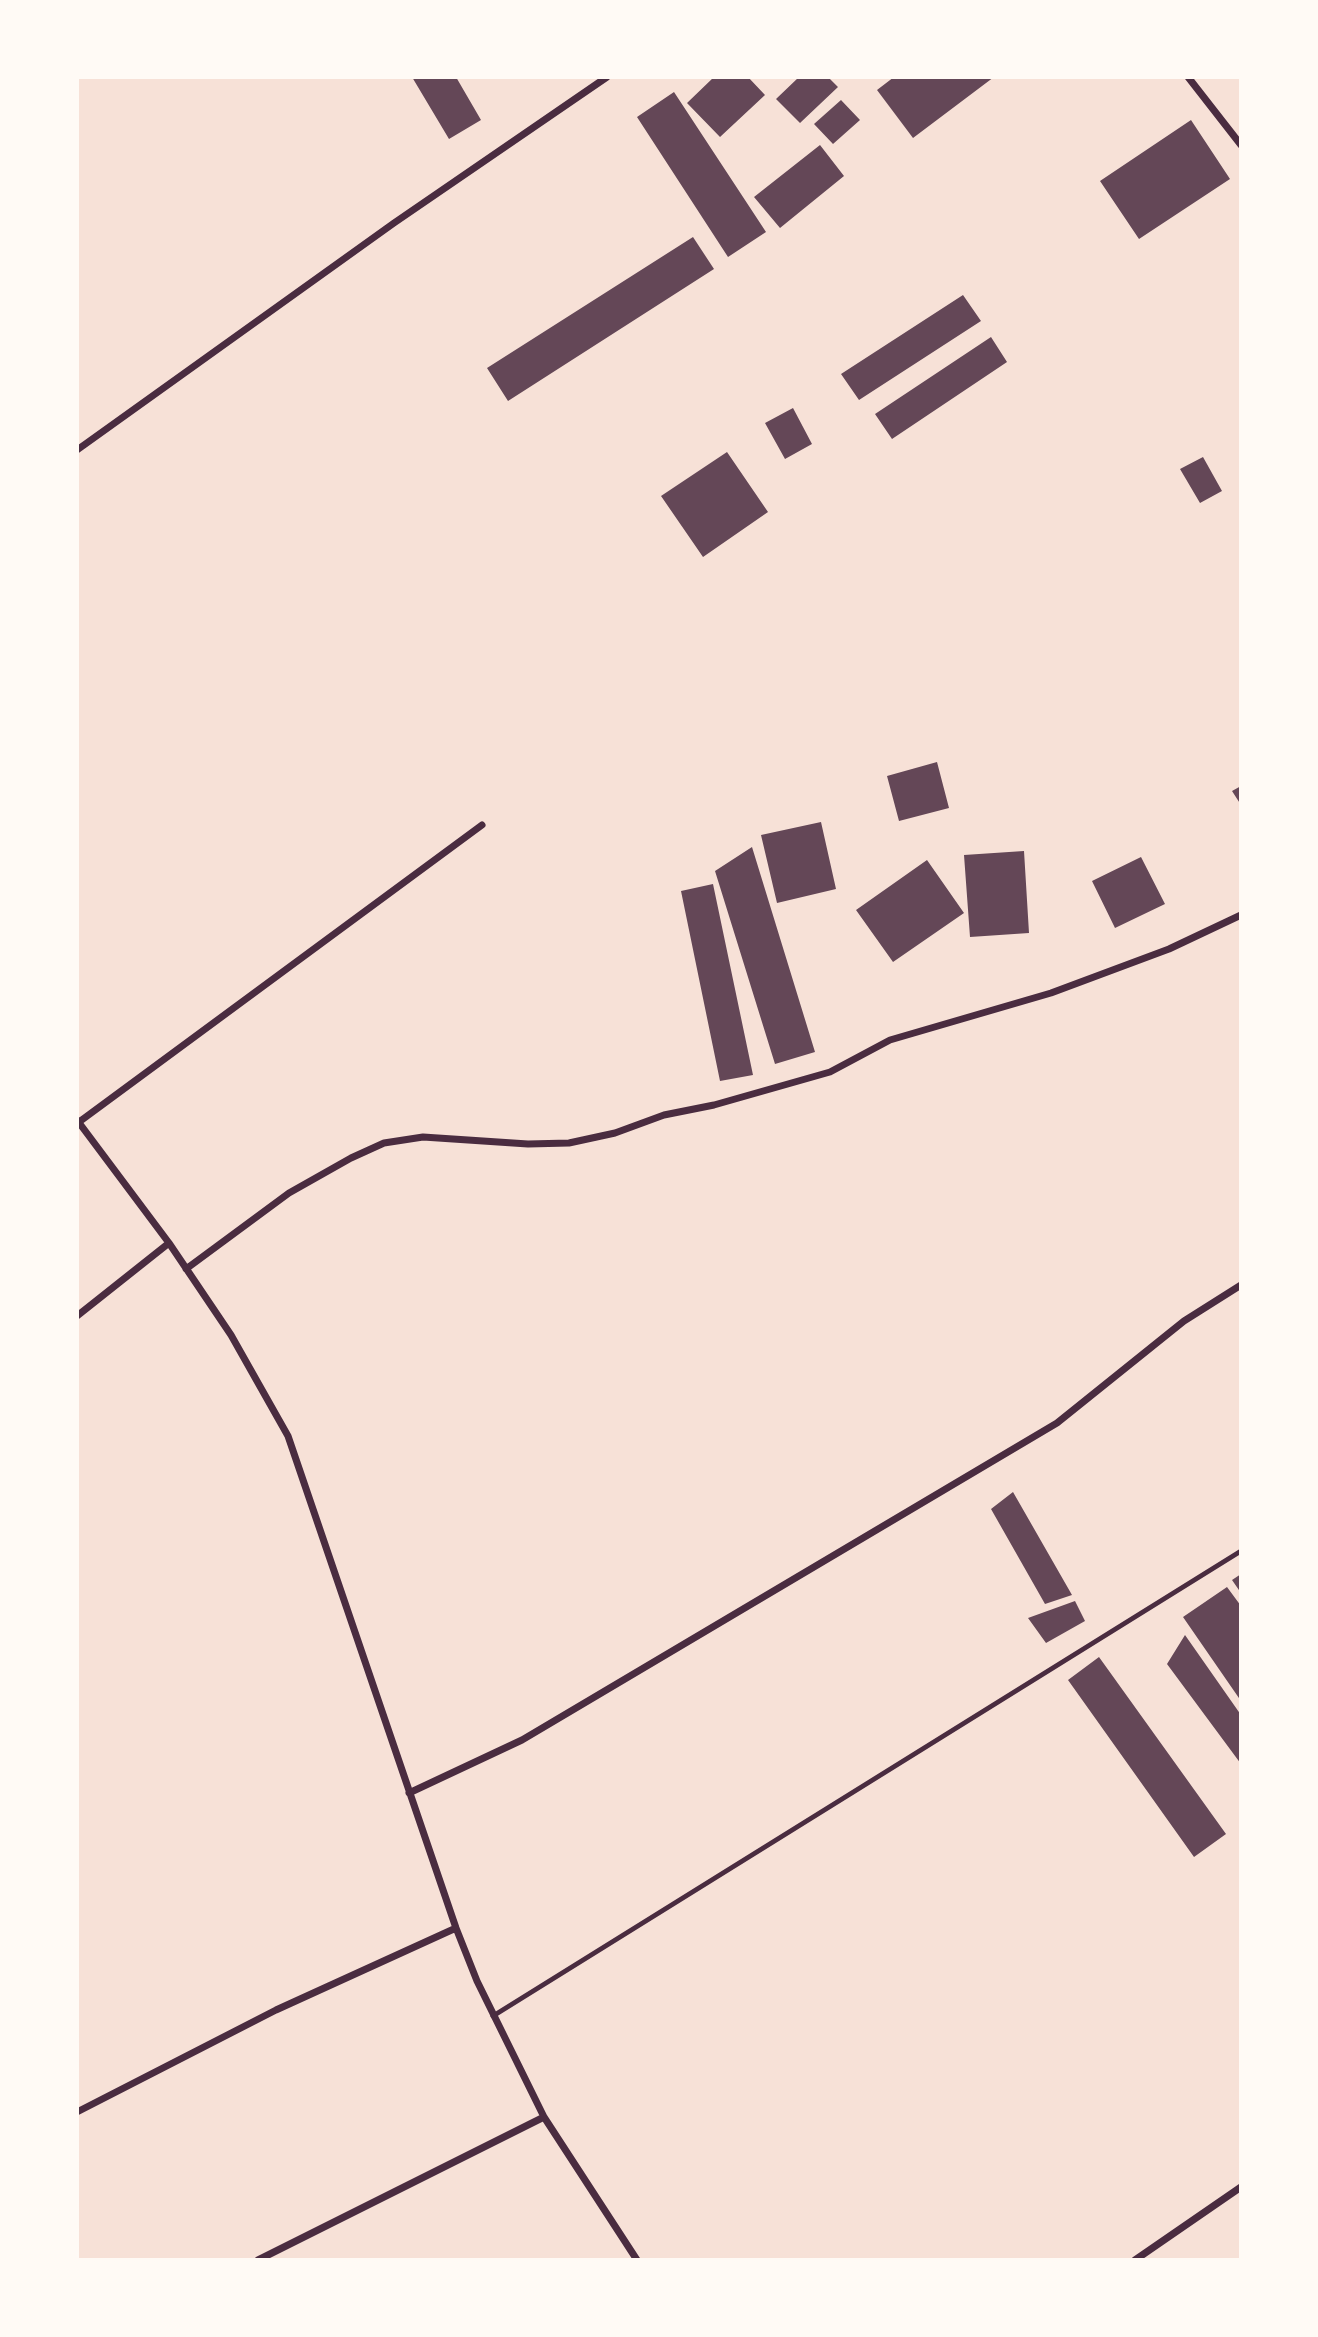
<!DOCTYPE html>
<html>
<head>
<meta charset="utf-8">
<style>
  body { margin:0 }
  #map { position:relative; width:1318px; height:2337px; overflow:hidden; background:#f7e1d7; font-family:Roboto,sans-serif }
  canvas { display:block }
  .frame { position:absolute; inset:0; border:79px solid #fffaf5; pointer-events:none }
</style>
</head>
<body>
<div id="map">
<canvas width="1318" height="2337"></canvas>
<div class="frame"></div>
</div>
<script>
const c = document.querySelector('canvas').getContext('2d');
c.lineJoin = 'round';
function fill(path, color) { c.fillStyle = color; c.fill(path, 'evenodd'); }
const toPath = rows => new Path2D(rows.map(r => 'M' + r).join(''));
function trace(path, color, width, dash) { c.strokeStyle = color; c.lineWidth = width; c.lineCap = dash ? 'butt' : 'round'; c.setLineDash(dash || []); c.stroke(path); }
fill(toPath([
  [412,77,456,77,481,120,449,139],
  [714,77,748,77,765,95,720,137,687,103],
  [799,77,828,77,838,87,800,123,776,99],
  [894,77,994,77,913,138,877,90],
  [674,92,766,232,728,257,637,117],
  [841,100,860,120,833,144,814,124],
  [1191,120,1230,179,1139,239,1100,181],
  [820,145,844,176,780,228,754,197],
  [693,237,714,269,508,401,487,368],
  [963,295,981,321,859,400,841,374],
  [991,337,1007,362,892,439,875,414],
  [793,408,812,444,785,459,765,423],
  [727,452,768,512,703,557,661,496],
  [1203,457,1222,491,1200,503,1180,469],
  [937,762,949,808,899,821,887,776],
  [1241,786,1241,805,1232,791],
  [821,822,836,889,777,903,761,835],
  [752,847,815,1052,775,1064,715,871],
  [1024,851,1029,933,970,937,964,855],
  [1141,857,1165,904,1115,928,1092,881],
  [927,860,964,913,893,962,856,910],
  [713,884,753,1075,720,1081,681,891],
  [1013,1492,1072,1595,1045,1604,991,1509],
  [1241,1574,1241,1593,1232,1580],
  [1227,1587,1241,1606,1241,1701,1183,1617],
  [1075,1601,1085,1621,1046,1643,1028,1618],
  [1185,1635,1241,1715,1241,1764,1167,1664],
  [1099,1657,1226,1834,1194,1857,1068,1680]
]), '#644757');
trace(toPath([
  [493,2016,1241,1551]
]), '#4a2c40', 5);
trace(toPath([
  [1188,77,1241,145],
  [77,450,394,223,607,77],
  [77,1120,169,1243,231,1335,288,1436,456,1928,477,1981,544,2117,637,2260],
  [79,1122,482,825],
  [186,1269,289,1193,351,1158,384,1143,423,1137,528,1144,569,1143,615,1133,664,1115,714,1105,830,1072,890,1040,1051,993,1169,949,1241,915],
  [77,1316,169,1243],
  [409,1793,522,1740,1057,1423,1184,1321,1241,1285],
  [77,2112,276,2010,456,1928],
  [258,2260,544,2117],
  [1135,2260,1241,2187]
]), '#4a2c40', 7);
</script>
</body>
</html>
